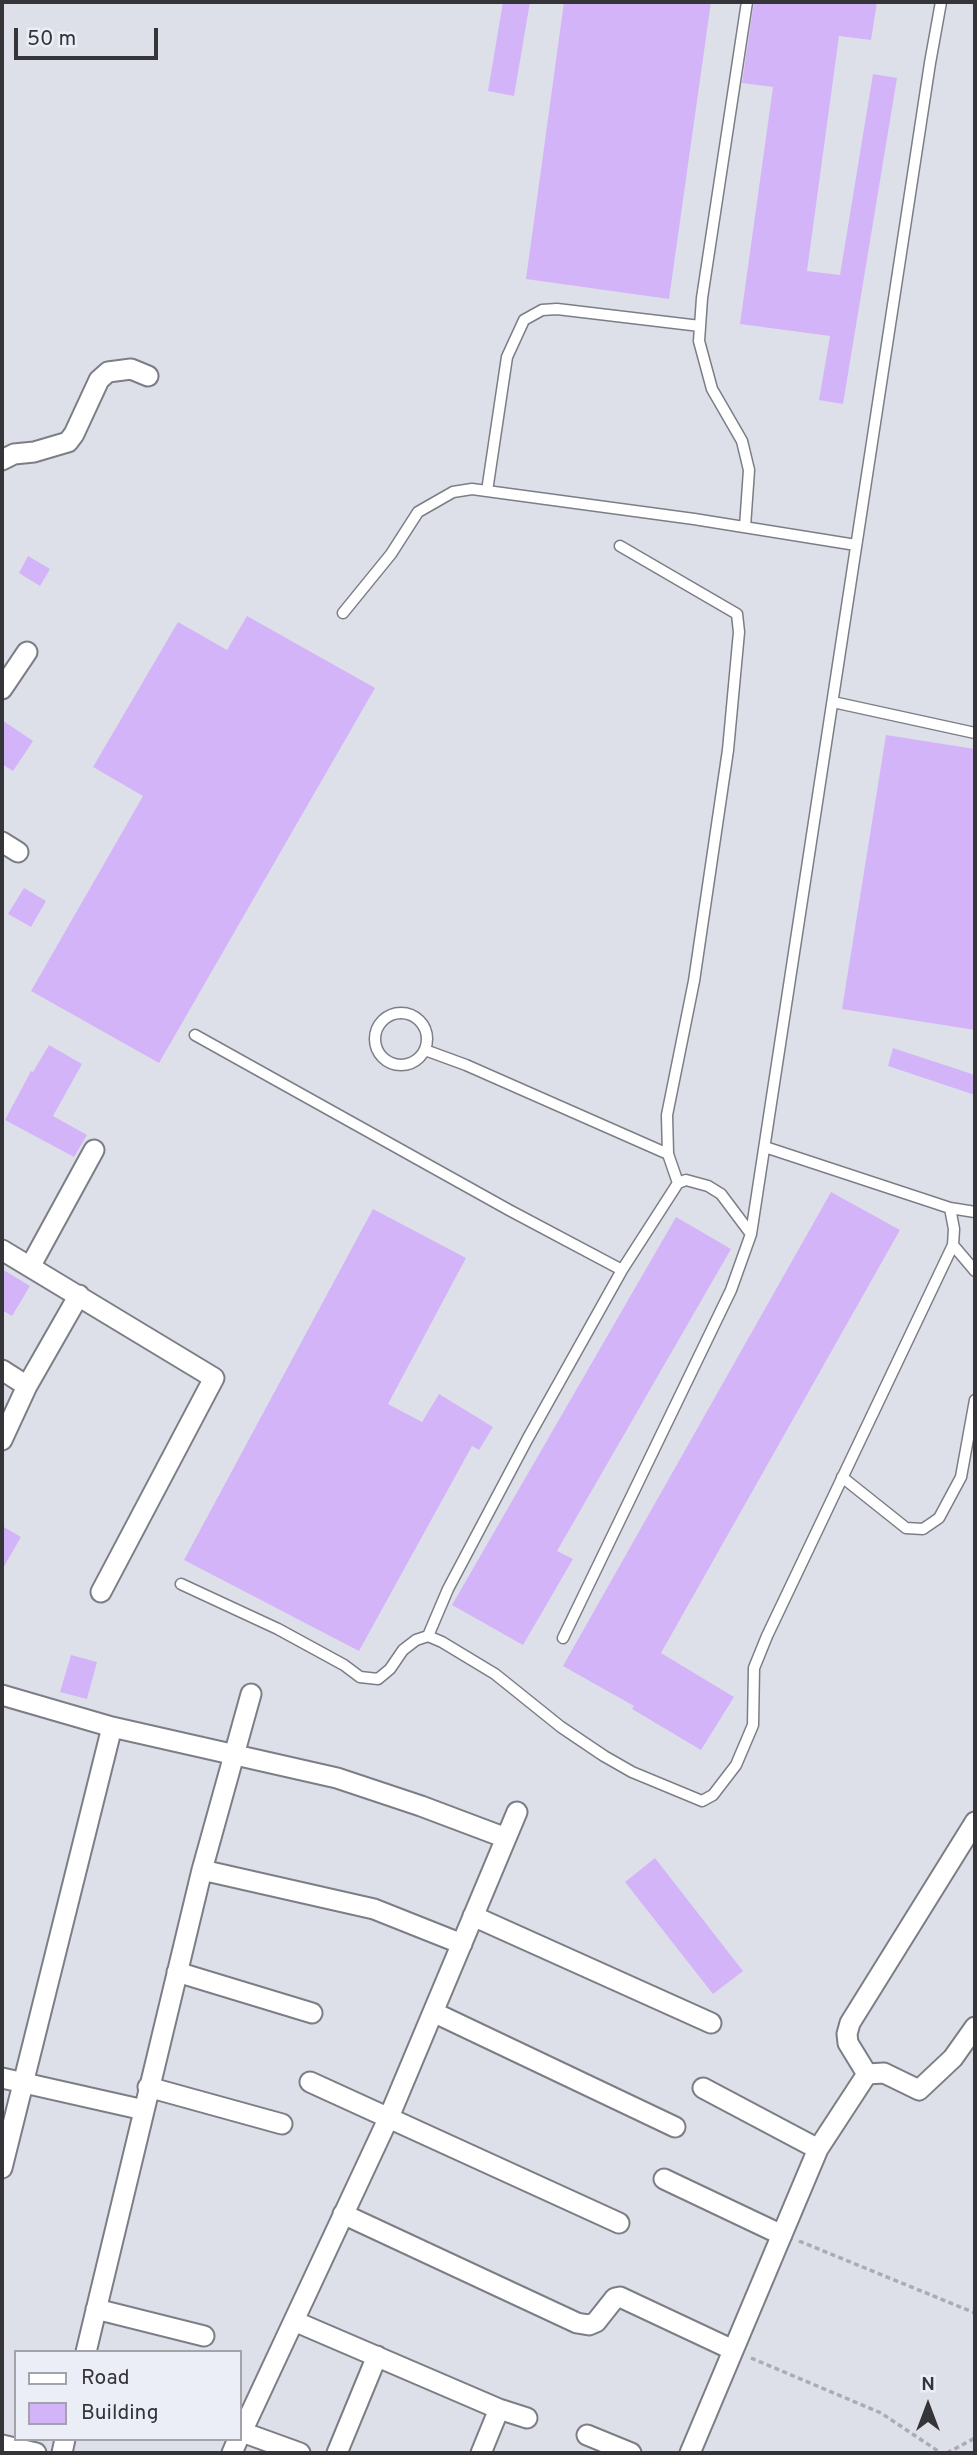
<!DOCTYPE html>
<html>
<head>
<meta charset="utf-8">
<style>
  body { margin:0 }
  #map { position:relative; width:977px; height:2455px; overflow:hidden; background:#dee0e9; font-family:Overpass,sans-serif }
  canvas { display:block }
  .frame { position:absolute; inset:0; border:4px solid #353539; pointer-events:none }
  .legend { position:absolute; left:14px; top:2350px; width:228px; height:91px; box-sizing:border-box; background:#ebedf7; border:2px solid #a2a3ab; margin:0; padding:9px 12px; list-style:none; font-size:21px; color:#353539 }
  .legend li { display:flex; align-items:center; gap:14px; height:35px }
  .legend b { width:35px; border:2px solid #a2a3ab }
  .north { position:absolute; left:893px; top:2371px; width:70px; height:70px; -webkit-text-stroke:5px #ebedf7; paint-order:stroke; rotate:0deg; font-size:19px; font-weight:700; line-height:28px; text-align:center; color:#353539 }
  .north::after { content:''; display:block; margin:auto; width:24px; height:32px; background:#353539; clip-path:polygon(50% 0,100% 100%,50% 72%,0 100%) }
  .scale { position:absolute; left:14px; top:28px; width:144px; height:32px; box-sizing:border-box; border:4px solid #353539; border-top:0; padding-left:9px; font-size:21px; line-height:24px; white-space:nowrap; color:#353539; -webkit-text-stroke:5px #ebedf7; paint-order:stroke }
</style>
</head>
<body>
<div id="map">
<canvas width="977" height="2455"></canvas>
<div class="frame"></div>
<ul class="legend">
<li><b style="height:9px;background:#fff"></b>Road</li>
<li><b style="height:19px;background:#d4b4f9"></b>Building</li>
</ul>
<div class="north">N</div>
<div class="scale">50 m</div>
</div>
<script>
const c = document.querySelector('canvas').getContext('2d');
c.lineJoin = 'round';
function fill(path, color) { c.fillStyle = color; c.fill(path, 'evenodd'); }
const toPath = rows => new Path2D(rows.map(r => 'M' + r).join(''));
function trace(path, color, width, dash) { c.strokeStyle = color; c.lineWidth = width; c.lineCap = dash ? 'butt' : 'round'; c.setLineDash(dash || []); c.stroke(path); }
fill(toPath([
  [503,2,530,2,514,96,488,91],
  [564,2,711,2,669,299,526,279],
  [754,2,877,2,871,40,839,36,807,271,840,275,873,74,897,78,843,404,819,400,830,336,740,324,773,87,742,83],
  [28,556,50,569,40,586,19,573],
  [247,616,375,688,159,1063,31,991,143,796,93,767,178,622,227,650],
  [2,720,33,741,13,771,2,764],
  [886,735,975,749,975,1030,842,1009],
  [24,888,46,901,31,927,8,914],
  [49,1045,82,1064,53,1116,87,1135,74,1157,5,1120,31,1071,33,1072],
  [893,1048,975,1075,975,1095,888,1066],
  [831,1192,900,1230,661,1653,734,1697,701,1750,632,1709,634,1706,563,1666],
  [373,1209,466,1258,388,1404,422,1422,439,1394,493,1427,479,1450,472,1446,359,1651,184,1560],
  [676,1217,731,1249,557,1551,573,1559,523,1645,452,1605],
  [2,1269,30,1286,12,1316,2,1310],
  [2,1526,21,1537,2,1570],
  [71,1655,97,1662,87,1699,60,1692],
  [655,1858,743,1971,713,1994,625,1882]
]), '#d4b4f9');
const lane = toPath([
  [487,491,507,357,524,320,542,310,557,309,700,326],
  [745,527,749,470,742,441,712,389,699,341,702,298,747,2],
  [620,546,737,614,739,632,728,750,694,981,667,1115,668,1154,678,1183],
  [343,613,391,554,418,512,453,492,472,489,694,519,856,545],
  [833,702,975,733],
  '375 1039a26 26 0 1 1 52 0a26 26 0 1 1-52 0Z',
  [195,1035,509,1210,622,1270],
  [425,1050,466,1065,668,1154],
  [765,1147,950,1208,975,1212],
  [953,1245,975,1271],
  [842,1477,906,1528,923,1529,939,1518,961,1477,975,1400],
  [181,1584,278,1629,344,1665,360,1677,378,1679,390,1669,403,1650,416,1640,428,1636,442,1642,495,1674,561,1727,604,1756,632,1772,702,1801,713,1795,736,1765,753,1725,754,1668,767,1636,953,1245,954,1229,950,1208],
  [428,1636,448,1589,528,1438,622,1270,678,1183,686,1180,708,1186,721,1194,751,1234],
  [563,1638,731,1290,751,1234,930,63,941,2]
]);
const street = toPath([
  [2,460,14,454,34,452,68,442,74,434,99,380,108,372,131,369,148,376],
  [2,689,27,652],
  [2,842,18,852],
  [2,1250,214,1378,101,1592],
  [30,1267,94,1150],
  [2,1370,27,1386],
  [2,1440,27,1386,79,1295],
  [2,1695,112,1727,337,1778,421,1806,506,1838],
  [202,1870,374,1909,462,1944],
  [473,1916,711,2023],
  [177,1972,312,2013],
  [433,2012,675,2127],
  [867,2074,848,2043,847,2034,850,2023,975,1822],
  [867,2074,884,2073,919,2090,953,2058,975,2027],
  [2,2078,144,2110],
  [310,2082,619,2223],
  [148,2087,282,2124],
  [703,2088,818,2149],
  [2,2168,112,1727],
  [664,2179,782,2235],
  [343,2214,577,2323,589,2325,596,2322,615,2298,620,2297,733,2350],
  [96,2309,204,2336],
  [294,2321,499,2409,527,2418],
  [86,2352,202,1870,251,1694],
  [242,2432,300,2453],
  [587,2435,631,2453],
  [240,2436,389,2117,517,1812],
  [2,2445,36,2453],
  [62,2453,65,2439],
  [232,2453,238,2439],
  [337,2453,377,2356],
  [481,2453,499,2409],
  [690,2453,818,2149,867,2074]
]);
trace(lane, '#7c7e86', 13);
trace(street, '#7c7e86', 23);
trace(toPath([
  [799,2241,975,2313],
  [751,2358,881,2413,941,2453],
  [947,2453,975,2438]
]), '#aaabb3', 3.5, [5, 3.5]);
trace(lane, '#fff', 10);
trace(street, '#fff', 19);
</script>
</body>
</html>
